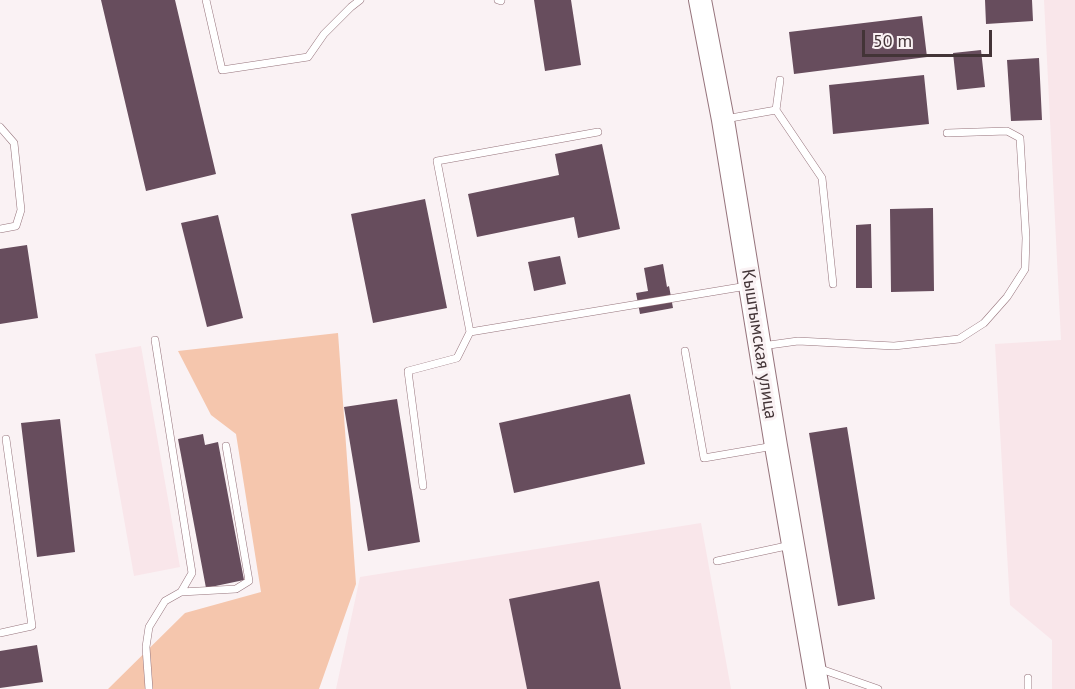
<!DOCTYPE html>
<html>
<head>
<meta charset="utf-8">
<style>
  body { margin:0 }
  #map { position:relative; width:1075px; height:689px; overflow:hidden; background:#faf2f4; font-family:"PT Sans",sans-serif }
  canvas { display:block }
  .scale { position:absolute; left:862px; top:30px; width:130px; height:27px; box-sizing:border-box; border:3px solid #433437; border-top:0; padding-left:8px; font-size:18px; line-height:21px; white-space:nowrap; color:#433437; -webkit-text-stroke:4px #faf2f4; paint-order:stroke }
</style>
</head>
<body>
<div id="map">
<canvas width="1075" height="689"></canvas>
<div class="scale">50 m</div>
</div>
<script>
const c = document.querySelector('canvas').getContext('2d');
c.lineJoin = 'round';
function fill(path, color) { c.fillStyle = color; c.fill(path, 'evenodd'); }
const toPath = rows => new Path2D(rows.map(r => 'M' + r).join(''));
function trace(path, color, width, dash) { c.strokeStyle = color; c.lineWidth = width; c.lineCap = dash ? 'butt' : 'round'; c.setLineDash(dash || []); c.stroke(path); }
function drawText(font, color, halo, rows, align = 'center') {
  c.font = font + ' "PT Sans",sans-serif'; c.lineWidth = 6; c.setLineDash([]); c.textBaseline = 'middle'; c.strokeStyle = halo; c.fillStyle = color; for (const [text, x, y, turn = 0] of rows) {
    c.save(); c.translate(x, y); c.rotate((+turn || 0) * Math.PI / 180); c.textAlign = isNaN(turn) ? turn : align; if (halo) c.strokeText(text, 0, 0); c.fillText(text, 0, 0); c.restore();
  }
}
fill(toPath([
  [1044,0,1075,0,1075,689,1052,689,1052,640,1010,605,995,344,1061,340],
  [141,346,180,567,134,576,95,354],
  [701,523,731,689,336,689,360,577]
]), '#f9e6ea');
fill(toPath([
  [338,333,356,584,319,689,108,689,185,613,261,592,236,434,211,415,178,351]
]), '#f5c6ad');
fill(toPath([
  [101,0,175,0,216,174,146,191],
  [534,0,571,0,581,65,545,71],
  [985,0,1032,0,1033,21,986,24],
  [922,16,927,57,794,74,789,32],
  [981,50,985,87,957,90,953,53],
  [1039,58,1042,120,1011,121,1007,60],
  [924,75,929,124,833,134,829,85],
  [602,144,620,229,578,238,574,217,477,237,468,194,559,175,555,154],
  [425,199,447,308,373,323,351,214],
  [933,208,934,291,891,292,890,209],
  [218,215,243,318,207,327,181,223],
  [871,224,872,288,856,288,856,225],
  [27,245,38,318,0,324,0,249],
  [560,256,566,284,534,291,528,262],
  [663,264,667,287,669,286,673,308,640,314,636,293,648,291,644,268],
  [630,394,645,464,514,493,499,423],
  [397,399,420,542,368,551,344,407],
  [60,419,75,552,37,557,21,423],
  [847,427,875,599,838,606,809,433],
  [203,434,205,445,218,442,244,580,206,588,178,439],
  [599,581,621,689,527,689,509,599],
  [37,645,43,682,0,688,0,651]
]), '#674d5d');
const service = toPath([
  [206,0,222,70,308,57,324,34,351,7,360,0],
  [498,0,501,1],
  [780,80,776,110,822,178,833,284],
  [725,119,776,110],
  [0,127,14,143,21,210,16,226,0,229],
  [470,332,437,161,598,132],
  [155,340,192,573,181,592],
  [762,346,798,341,894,346,959,339,984,323,1007,297,1025,269,1026,238,1020,138,1007,131,947,133],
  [685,351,704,458,774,446],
  [423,486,408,371,457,358,470,332,747,286],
  [717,561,791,545],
  [0,633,32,626,6,439],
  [818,668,878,689],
  [149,689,146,647,149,627,165,601,181,592,236,589,249,581,226,446],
  [1028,689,1028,678]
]);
const primary = toPath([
  [700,0,723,120,776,446,818,689]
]);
trace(service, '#96747c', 8);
trace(primary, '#96747c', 24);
trace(service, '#fff', 7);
trace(primary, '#fff', 22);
drawText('18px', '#433437', '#faf2f4', [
  ["Кыштымская улица",759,344,81]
]);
</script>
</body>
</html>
